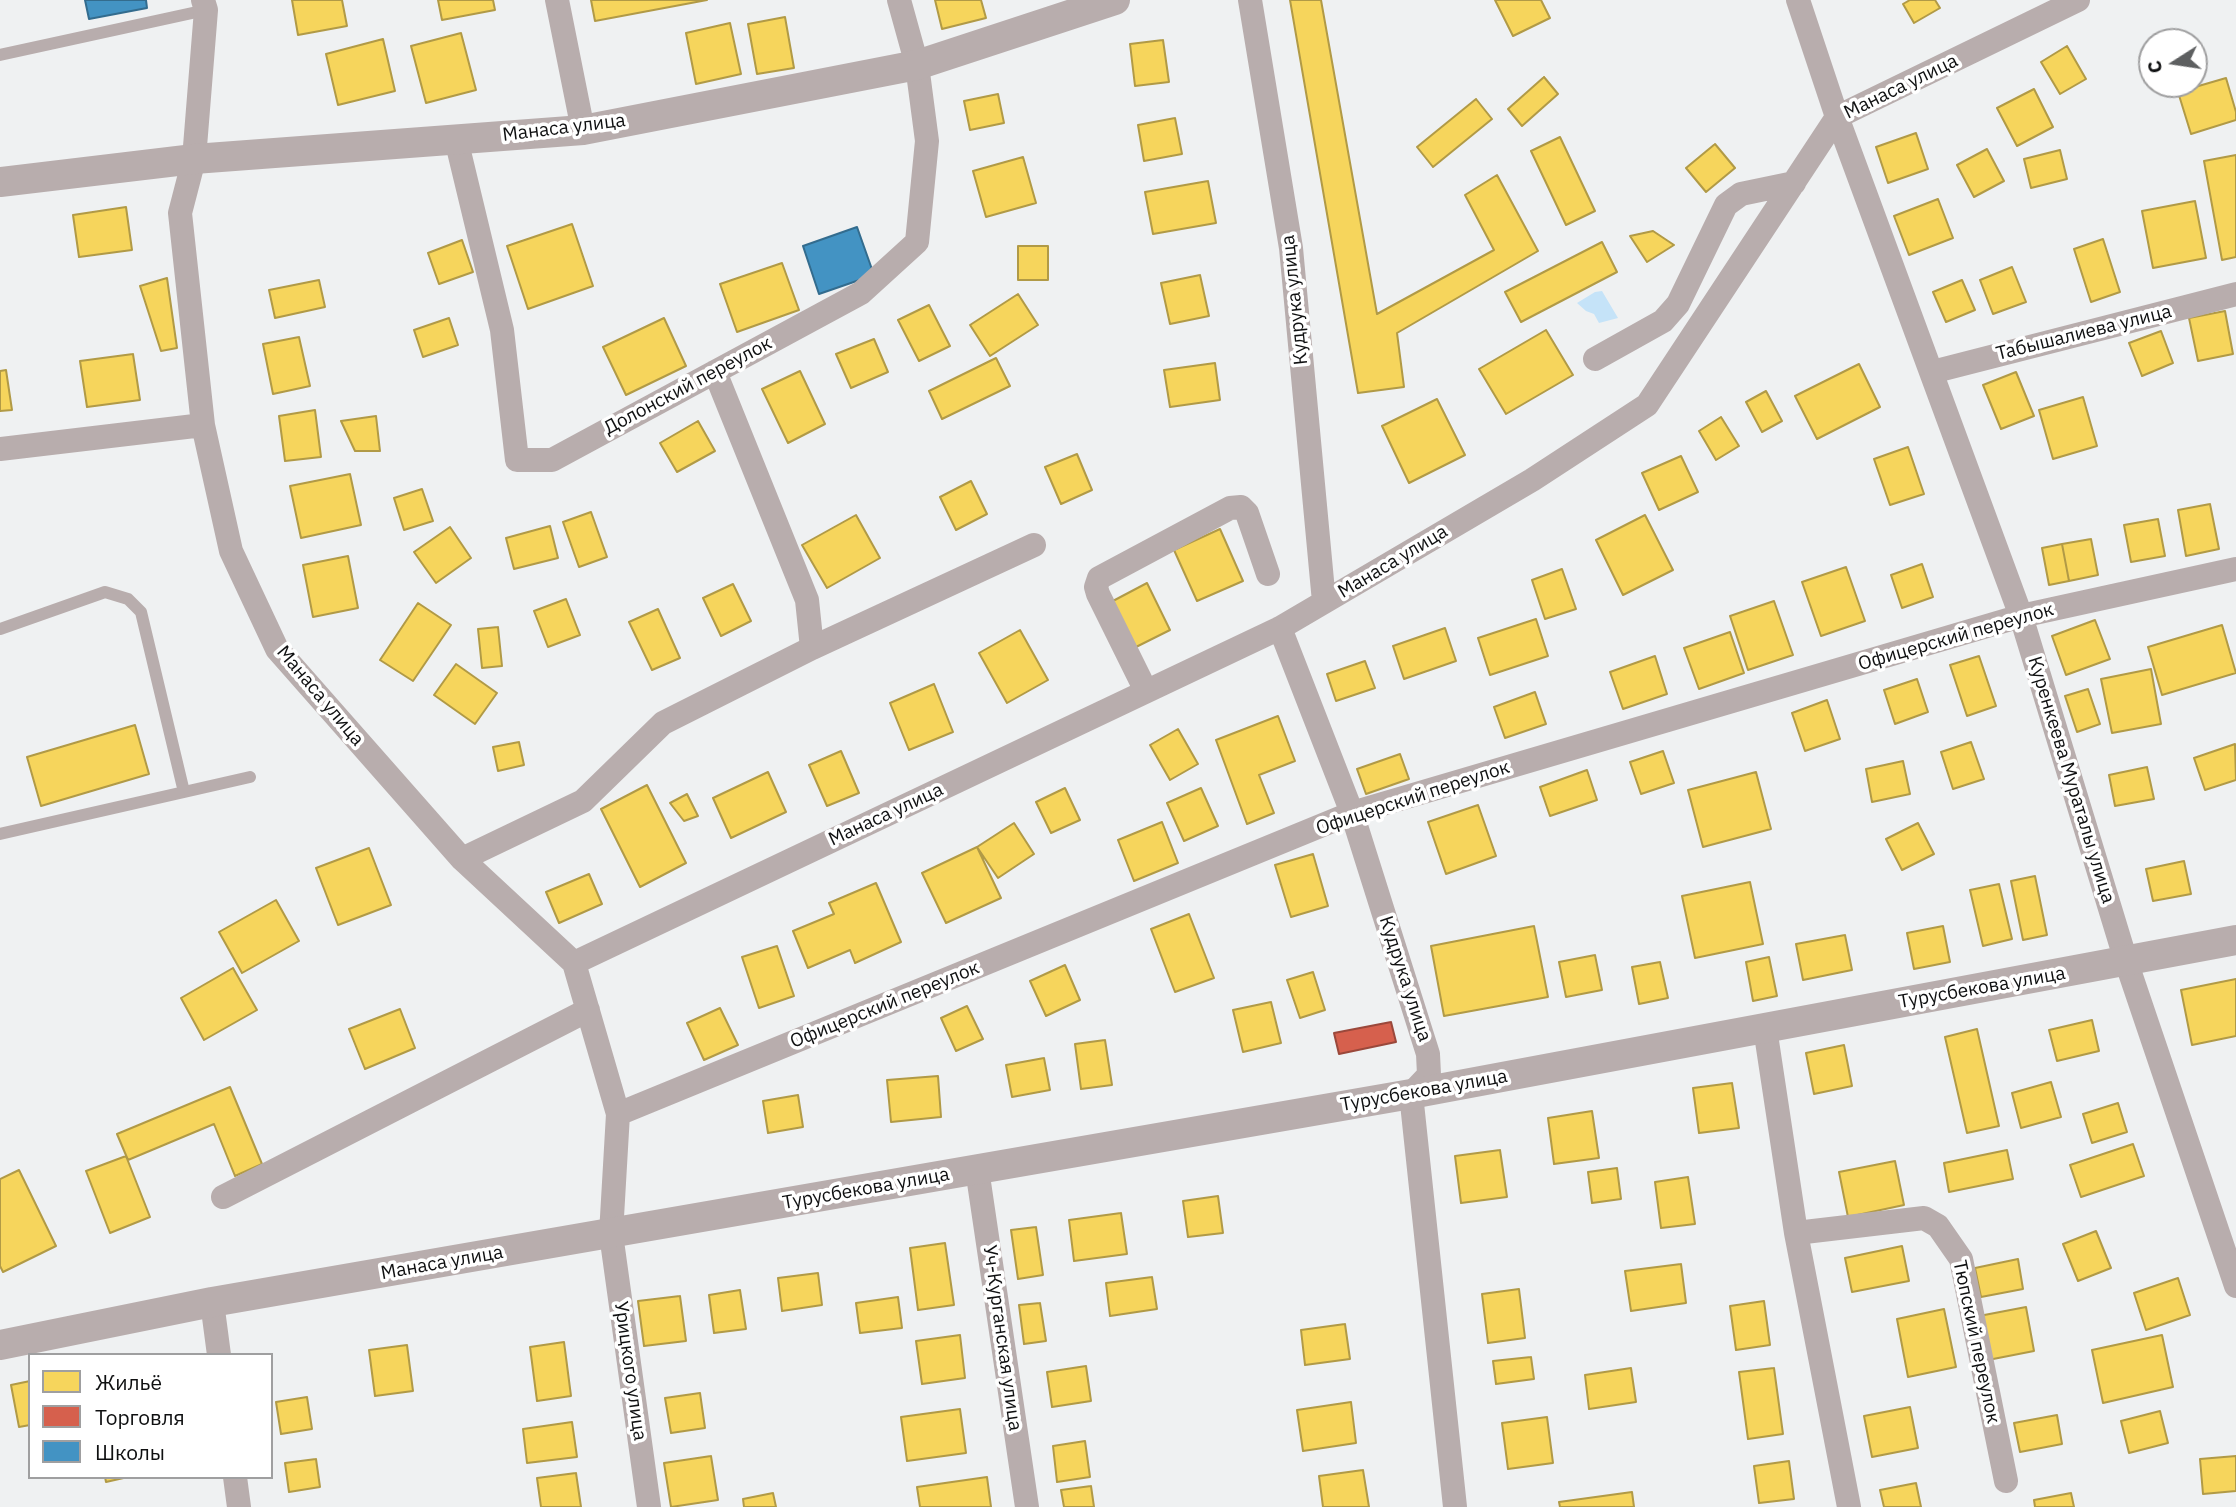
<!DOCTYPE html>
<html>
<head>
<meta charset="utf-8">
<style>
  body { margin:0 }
  #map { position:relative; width:2236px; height:1507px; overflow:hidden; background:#eff1f2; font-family:"IBM Plex Sans",sans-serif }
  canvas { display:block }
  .legend { position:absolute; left:28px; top:1353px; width:245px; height:126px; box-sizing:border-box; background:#fff; border:2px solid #9f9fa0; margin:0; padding:9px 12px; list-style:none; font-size:21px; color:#0f1011 }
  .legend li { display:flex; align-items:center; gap:14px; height:35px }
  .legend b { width:35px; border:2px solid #9f9fa0 }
  .north { position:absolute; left:2138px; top:28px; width:70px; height:70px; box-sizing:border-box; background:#fff; border:2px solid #9f9fa0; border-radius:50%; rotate:258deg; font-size:19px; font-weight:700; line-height:28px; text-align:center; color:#0f1011 }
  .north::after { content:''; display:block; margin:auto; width:24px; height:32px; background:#5d5f60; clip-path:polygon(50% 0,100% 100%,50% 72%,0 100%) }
</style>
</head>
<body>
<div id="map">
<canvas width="2236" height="1507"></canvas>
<ul class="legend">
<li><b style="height:19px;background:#f6d55c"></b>Жильё</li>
<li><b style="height:19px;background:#d6604d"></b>Торговля</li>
<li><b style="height:19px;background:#4393c3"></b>Школы</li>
</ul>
<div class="north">С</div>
</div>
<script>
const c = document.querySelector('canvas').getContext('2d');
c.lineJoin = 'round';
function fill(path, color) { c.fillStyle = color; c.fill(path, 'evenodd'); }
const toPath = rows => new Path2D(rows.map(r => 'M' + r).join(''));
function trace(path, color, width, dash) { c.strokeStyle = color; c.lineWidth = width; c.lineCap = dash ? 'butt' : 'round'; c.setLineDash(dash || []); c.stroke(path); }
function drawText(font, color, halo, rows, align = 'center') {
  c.font = font + ' "IBM Plex Sans",sans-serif'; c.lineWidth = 7; c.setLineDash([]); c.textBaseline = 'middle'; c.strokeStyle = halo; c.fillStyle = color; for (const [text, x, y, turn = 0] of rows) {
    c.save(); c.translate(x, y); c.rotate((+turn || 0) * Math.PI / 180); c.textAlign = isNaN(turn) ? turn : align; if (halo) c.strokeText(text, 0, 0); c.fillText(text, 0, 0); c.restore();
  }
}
fill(toPath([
  [1602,291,1618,318,1599,323,1594,314,1586,311,1577,303,1595,292]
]), '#c5e3f8');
const homes = toPath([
  [292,0,342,0,347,26,298,35,292,0],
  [438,0,493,0,495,10,442,20,438,0],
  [591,0,707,0,595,21,591,0],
  [935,0,981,0,986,18,942,29,935,0],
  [1290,0,1321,0,1377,314,1494,250,1465,195,1497,175,1538,251,1397,333,1404,387,1358,393,1290,0],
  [1495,0,1541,0,1550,18,1513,36,1495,0],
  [1910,0,1935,0,1940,8,1914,23,1903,4,1910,0],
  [785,17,794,68,757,74,748,24,785,17],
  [730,23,741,74,696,84,686,33,730,23],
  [461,33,476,90,426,103,411,46,461,33],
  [383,39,395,91,338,105,326,54,383,39],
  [1163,40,1169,82,1135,86,1130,44,1163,40],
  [2067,46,2086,79,2060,94,2041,62,2067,46],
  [1544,77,1558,94,1522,126,1508,109,1544,77],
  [2226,78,2236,112,2236,120,2191,134,2178,92,2226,78],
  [2034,89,2053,127,2017,146,1997,108,2034,89],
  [998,94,1004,123,970,130,964,101,998,94],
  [1476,99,1492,119,1433,167,1417,147,1476,99],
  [1175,118,1182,154,1144,161,1138,125,1175,118],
  [1916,133,1928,169,1888,183,1876,147,1916,133],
  [1560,137,1595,211,1566,225,1531,151,1560,137],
  [1715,144,1735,168,1706,192,1686,168,1715,144],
  [1987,149,2004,181,1974,197,1957,165,1987,149],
  [2060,150,2067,179,2031,188,2024,159,2060,150],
  [2236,155,2236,257,2222,260,2204,161,2236,155],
  [1023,157,1036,203,986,217,973,171,1023,157],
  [1208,181,1216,223,1153,234,1145,192,1208,181],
  [1938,199,1953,238,1909,255,1894,216,1938,199],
  [2195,201,2206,258,2153,268,2142,211,2195,201],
  [126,207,132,250,79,257,73,215,126,207],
  [572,224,593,286,528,309,507,246,572,224],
  [1653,231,1674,245,1647,262,1630,236,1653,231],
  [2103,239,2120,292,2091,302,2074,249,2103,239],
  [462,240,473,272,439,284,428,253,462,240],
  [1602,242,1617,272,1521,322,1505,292,1602,242],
  [1018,246,1048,246,1048,280,1018,280,1018,246],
  [782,263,799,310,737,332,720,284,782,263],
  [2012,267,2026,302,1993,314,1980,280,2012,267],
  [1200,275,1209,316,1170,324,1161,283,1200,275],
  [167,278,177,348,161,351,140,286,167,278],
  [319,280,325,307,275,318,269,290,319,280],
  [1962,280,1975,310,1946,322,1933,292,1962,280],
  [1018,294,1038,325,990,356,970,325,1018,294],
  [929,305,950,346,919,361,898,320,929,305],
  [2225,311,2233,354,2198,361,2189,318,2225,311],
  [449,318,458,345,423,357,414,330,449,318],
  [664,318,686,366,626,395,603,347,664,318],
  [1546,330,1573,375,1506,414,1479,369,1546,330],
  [2161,331,2173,363,2142,376,2129,343,2161,331],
  [299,337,310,386,273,394,263,344,299,337],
  [874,339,888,372,851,388,836,354,874,339],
  [133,354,140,400,87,407,80,361,133,354],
  [996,358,1010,386,942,419,929,391,996,358],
  [1215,363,1220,400,1170,407,1164,370,1215,363],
  [1859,364,1880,407,1817,439,1795,396,1859,364],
  [6,370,12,410,0,411,0,371,6,370],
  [800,371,825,424,788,443,762,389,800,371],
  [2016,372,2034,416,2001,429,1983,385,2016,372],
  [1766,391,1782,421,1762,432,1746,402,1766,391],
  [2083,397,2097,446,2053,459,2039,410,2083,397],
  [1437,399,1465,455,1409,483,1382,426,1437,399],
  [315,410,321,457,285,461,279,416,315,410],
  [376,416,380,451,355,451,341,421,376,416],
  [1721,417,1739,446,1716,460,1699,431,1721,417],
  [698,421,715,451,677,472,660,443,698,421],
  [1908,447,1924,494,1890,505,1874,459,1908,447],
  [1077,454,1092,490,1061,504,1045,467,1077,454],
  [1681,456,1698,492,1659,510,1642,473,1681,456],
  [350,474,361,525,301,538,290,486,350,474],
  [971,481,987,514,956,530,940,497,971,481],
  [422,489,433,521,404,530,394,498,422,489],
  [2210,504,2219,549,2186,556,2178,510,2210,504],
  [591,512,607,557,579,567,563,522,591,512],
  [856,515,880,558,827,588,802,545,856,515],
  [1645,515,1673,570,1623,595,1596,540,1645,515],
  [2158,519,2165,556,2131,562,2124,525,2158,519],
  [550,526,558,558,514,569,506,538,550,526],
  [450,527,471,558,436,583,414,552,450,527],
  [1220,529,1243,581,1197,601,1174,550,1220,529],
  [2091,539,2098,575,2069,581,2062,544,2091,539],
  [2062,544,2069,581,2049,585,2042,548,2062,544],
  [348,556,358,608,313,617,303,565,348,556],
  [1922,564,1933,597,1902,608,1891,575,1922,564],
  [1846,567,1865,621,1821,636,1802,582,1846,567],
  [1562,569,1576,609,1545,619,1532,580,1562,569],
  [1147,583,1170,630,1134,648,1111,602,1147,583],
  [733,584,751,621,721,636,703,598,733,584],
  [566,599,580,635,548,647,534,611,566,599],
  [1774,601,1793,655,1748,670,1730,616,1774,601],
  [418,603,451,625,413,681,380,660,418,603],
  [658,609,680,658,652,670,629,622,658,609],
  [1536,619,1548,656,1490,675,1478,638,1536,619],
  [2095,620,2110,659,2066,675,2052,636,2095,620],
  [2222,625,2236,673,2162,695,2148,647,2222,625],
  [498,627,502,666,482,668,478,629,498,627],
  [1445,628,1456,661,1404,679,1393,646,1445,628],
  [1020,630,1048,680,1007,703,979,653,1020,630],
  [1730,632,1744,673,1699,689,1684,648,1730,632],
  [1655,656,1667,694,1623,709,1610,672,1655,656],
  [1979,656,1996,706,1967,716,1950,665,1979,656],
  [1365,661,1375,688,1336,701,1327,674,1365,661],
  [456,664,497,693,475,724,434,695,456,664],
  [2151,669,2161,724,2112,733,2101,679,2151,669],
  [1917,679,1928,712,1895,724,1884,690,1917,679],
  [934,684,953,732,909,750,890,703,934,684],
  [2088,689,2100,724,2077,732,2065,696,2088,689],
  [1535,692,1546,724,1505,738,1494,707,1535,692],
  [1827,700,1840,739,1805,751,1792,713,1827,700],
  [1278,716,1295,761,1259,775,1274,813,1247,824,1216,740,1278,716],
  [135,725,149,774,41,806,27,757,135,725],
  [1178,729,1198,764,1170,780,1150,745,1178,729],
  [519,742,524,765,498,771,493,747,519,742],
  [1971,742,1984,779,1953,789,1941,752,1971,742],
  [2235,744,2236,780,2205,790,2194,758,2235,744],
  [841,751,859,793,827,806,809,765,841,751],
  [1663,751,1674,783,1641,794,1630,762,1663,751],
  [1400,754,1409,779,1366,794,1357,769,1400,754],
  [1903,761,1910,794,1872,802,1866,769,1903,761],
  [2147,767,2154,799,2115,806,2109,775,2147,767],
  [1587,770,1597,800,1550,816,1540,787,1587,770],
  [768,772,786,812,731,838,713,798,768,772],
  [1756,772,1771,829,1703,847,1688,790,1756,772],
  [647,785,686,863,640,887,601,809,647,785],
  [1065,788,1080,820,1051,833,1036,802,1065,788],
  [1201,788,1218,826,1184,841,1167,803,1201,788],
  [687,794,698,816,684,821,670,803,687,794],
  [1478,805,1496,856,1446,874,1428,822,1478,805],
  [1162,822,1178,863,1134,881,1118,840,1162,822],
  [1014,823,1034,854,998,878,977,847,1014,823],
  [1918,823,1934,854,1902,870,1886,839,1918,823],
  [977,847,1001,898,946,923,922,873,977,847],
  [369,848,391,905,338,925,316,868,369,848],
  [1313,854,1328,906,1291,917,1275,865,1313,854],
  [2184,861,2191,894,2153,901,2146,869,2184,861],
  [589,874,602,904,559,923,546,892,589,874],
  [2035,876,2047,935,2023,940,2011,881,2035,876],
  [1750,882,1763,944,1695,958,1682,896,1750,882],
  [876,883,901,942,855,963,850,950,808,968,793,931,834,914,829,903,876,883],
  [1999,884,2012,939,1983,946,1970,890,1999,884],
  [276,900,299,941,242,973,219,932,276,900],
  [1189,914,1214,978,1175,992,1151,929,1189,914],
  [1534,926,1548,997,1444,1016,1431,946,1534,926],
  [1943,926,1950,962,1914,969,1907,933,1943,926],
  [1845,935,1852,970,1803,980,1796,944,1845,935],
  [777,946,794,996,759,1008,742,957,777,946],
  [1595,955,1602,990,1566,997,1559,962,1595,955],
  [1769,957,1777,996,1753,1001,1746,962,1769,957],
  [1660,962,1668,998,1639,1004,1632,967,1660,962],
  [1065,965,1080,1000,1046,1016,1030,981,1065,965],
  [233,968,257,1010,204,1040,181,998,233,968],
  [1313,972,1325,1010,1300,1018,1287,980,1313,972],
  [2236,979,2236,1036,2192,1045,2181,990,2236,979],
  [1271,1002,1281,1043,1243,1052,1233,1010,1271,1002],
  [967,1006,983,1039,956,1051,941,1018,967,1006],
  [720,1008,738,1045,704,1060,687,1023,720,1008],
  [400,1009,415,1048,365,1069,349,1029,400,1009],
  [2092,1020,2099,1051,2057,1061,2049,1030,2092,1020],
  [1977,1029,1999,1126,1967,1133,1945,1037,1977,1029],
  [1105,1040,1112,1085,1081,1089,1075,1044,1105,1040],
  [1844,1045,1852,1086,1814,1094,1806,1053,1844,1045],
  [1044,1058,1050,1090,1012,1097,1006,1065,1044,1058],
  [938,1076,941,1117,891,1122,887,1080,938,1076],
  [2051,1082,2061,1117,2021,1128,2012,1093,2051,1082],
  [1732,1083,1739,1128,1699,1133,1693,1088,1732,1083],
  [230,1087,262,1164,235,1176,214,1124,128,1160,117,1134,230,1087],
  [798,1095,803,1127,768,1133,763,1101,798,1095],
  [2118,1103,2127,1132,2092,1143,2083,1114,2118,1103],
  [1592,1111,1599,1158,1554,1164,1548,1118,1592,1111],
  [2133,1144,2144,1176,2081,1197,2070,1165,2133,1144],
  [1500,1150,1507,1197,1461,1203,1455,1156,1500,1150],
  [2007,1150,2013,1179,1949,1192,1944,1163,2007,1150],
  [126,1156,150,1217,110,1233,86,1171,126,1156],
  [1895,1161,1904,1205,1848,1217,1839,1172,1895,1161],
  [1617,1168,1621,1199,1592,1203,1588,1172,1617,1168],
  [19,1170,56,1246,3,1272,0,1266,0,1179,19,1170],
  [1688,1177,1695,1224,1661,1228,1655,1182,1688,1177],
  [1218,1196,1223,1233,1188,1237,1183,1201,1218,1196],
  [1121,1213,1127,1254,1074,1261,1069,1220,1121,1213],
  [1036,1227,1043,1275,1018,1279,1011,1230,1036,1227],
  [2096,1231,2111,1268,2078,1281,2063,1244,2096,1231],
  [945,1243,954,1305,918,1310,910,1248,945,1243],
  [1902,1246,1909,1281,1852,1292,1845,1258,1902,1246],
  [2018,1259,2023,1289,1981,1297,1975,1268,2018,1259],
  [1681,1264,1686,1303,1631,1311,1625,1271,1681,1264],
  [818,1273,822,1305,782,1311,778,1278,818,1273],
  [1152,1277,1157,1309,1110,1316,1106,1283,1152,1277],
  [2178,1278,2190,1315,2146,1330,2134,1293,2178,1278],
  [1519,1289,1525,1338,1488,1343,1482,1294,1519,1289],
  [740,1290,746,1329,714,1333,709,1295,740,1290],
  [680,1296,686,1341,644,1346,638,1301,680,1296],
  [898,1297,902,1328,860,1333,856,1303,898,1297],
  [1764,1301,1770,1345,1736,1350,1730,1306,1764,1301],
  [1040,1303,1046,1341,1024,1344,1019,1305,1040,1303],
  [2026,1307,2034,1351,1988,1360,1979,1316,2026,1307],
  [1944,1309,1956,1367,1908,1377,1897,1319,1944,1309],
  [1345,1324,1350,1359,1305,1365,1301,1330,1345,1324],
  [960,1335,965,1378,922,1384,916,1341,960,1335],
  [2162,1335,2173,1387,2103,1403,2092,1350,2162,1335],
  [564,1342,571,1396,537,1401,530,1347,564,1342],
  [407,1345,413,1391,375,1396,369,1350,407,1345],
  [1531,1357,1534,1379,1496,1384,1493,1361,1531,1357],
  [1086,1366,1091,1401,1052,1407,1047,1372,1086,1366],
  [1631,1368,1636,1402,1589,1409,1585,1375,1631,1368],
  [1774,1368,1783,1434,1748,1439,1739,1372,1774,1368],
  [30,1381,30,1425,19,1427,11,1385,30,1381],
  [700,1393,705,1428,671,1433,665,1398,700,1393],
  [307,1397,312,1429,281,1434,276,1402,307,1397],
  [1351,1402,1356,1443,1303,1451,1297,1410,1351,1402],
  [1910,1407,1918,1448,1872,1457,1864,1416,1910,1407],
  [960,1409,966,1453,907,1461,901,1417,960,1409],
  [2160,1411,2168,1443,2129,1453,2121,1421,2160,1411],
  [2057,1415,2062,1444,2020,1452,2014,1423,2057,1415],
  [1547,1417,1553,1463,1508,1469,1502,1423,1547,1417],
  [572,1422,577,1457,527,1463,523,1429,572,1422],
  [1085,1441,1090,1477,1057,1482,1053,1446,1085,1441],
  [711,1456,718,1500,671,1507,664,1463,711,1456],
  [2236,1456,2236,1491,2203,1494,2200,1459,2236,1456],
  [316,1459,320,1487,289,1492,285,1463,316,1459],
  [1789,1461,1794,1499,1759,1503,1754,1466,1789,1461],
  [1363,1470,1369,1507,1323,1507,1319,1476,1363,1470],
  [576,1473,581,1507,541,1507,537,1478,576,1473],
  [105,1477,128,1477,106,1482,105,1477],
  [987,1477,991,1507,920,1507,917,1487,987,1477],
  [1916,1483,1921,1507,1884,1507,1880,1490,1916,1483],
  [1091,1486,1094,1507,1064,1507,1061,1490,1091,1486],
  [1632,1492,1634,1507,1560,1507,1559,1502,1632,1492],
  [773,1493,776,1507,744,1507,743,1499,773,1493],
  [2071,1493,2074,1507,2035,1507,2034,1500,2071,1493]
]);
fill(homes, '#f6d55c');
trace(homes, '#b19a46', 2);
const shops = toPath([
  [1391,1022,1396,1042,1339,1054,1334,1033,1391,1022]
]);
fill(shops, '#d6604d');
trace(shops, '#9a483b', 2);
const schools = toPath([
  [85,0,146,0,147,8,89,19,85,0],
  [857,227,874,275,819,294,803,246,857,227]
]);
fill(schools, '#4393c3');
trace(schools, '#336c8e', 2);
trace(toPath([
  [0,55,206,10],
  [0,629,105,592,128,599,141,612,184,792],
  [0,834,250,777]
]), '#b8adad', 12);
trace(toPath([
  [203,0,206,10,194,159,180,213,203,425,231,551,277,649,462,859,574,963],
  [557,0,583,130],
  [1250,0,1291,248,1324,602],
  [1798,0,1837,117,2021,616,2126,961,2236,1286],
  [456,139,502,330,517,460,552,460,861,293,917,242,927,141,917,65,899,0],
  [1595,359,1663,321,1678,304,1726,205,1741,194,1794,183],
  [715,372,807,600,812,648],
  [1932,372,2236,294],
  [0,449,203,425],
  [1280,628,1352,813,1428,1054,1429,1075,1411,1094,1455,1507],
  [1146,691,1098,594,1096,587,1099,578,1230,508,1241,507,1247,513,1268,574],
  [462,859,583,801,663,723,812,648,1034,545],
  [1765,1028,1796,1233,1849,1507],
  [618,1114,1352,813,2021,616,2236,569],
  [977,1169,1027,1507],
  [223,1197,588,1010],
  [1796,1233,1924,1218,1938,1226,1961,1259,2006,1481],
  [212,1302,219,1355],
  [235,1477,239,1507],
  [649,1507,611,1234,618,1114,574,963,1280,628,1532,480,1647,405,1837,117,2078,0]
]), '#b8adad', 24);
trace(toPath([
  [0,182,194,159,583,130,917,65,1115,0],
  [0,1345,212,1302,1411,1094,2236,940]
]), '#b8adad', 30);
drawText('19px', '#0f1011', '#fff', [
  ["Манаса улица",1901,87,-26],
  ["Манаса улица",564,128,-7],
  ["Кудрука улица",1295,300,-96],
  ["Табышалиева улица",2084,333,-14],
  ["Долонский переулок",688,386,-28],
  ["Манаса улица",1393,562,-31],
  ["Офицерский переулок",1956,637,-16],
  ["Манаса улица",320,696,50],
  ["Куренкеева Мураталы улица",2071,780,73],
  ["Офицерский переулок",1413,798,-18],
  ["Манаса улица",886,815,-25],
  ["Кудрука улица",1405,979,72],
  ["Турусбекова улица",1982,988,-10],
  ["Офицерский переулок",885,1005,-22],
  ["Турусбекова улица",1424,1091,-10],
  ["Турусбекова улица",866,1189,-10],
  ["Манаса улица",442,1263,-10],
  ["Уч-Курганская улица",1002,1338,82],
  ["Тюпский переулок",1976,1342,78],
  ["Урицкого улица",630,1371,82]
]);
</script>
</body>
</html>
